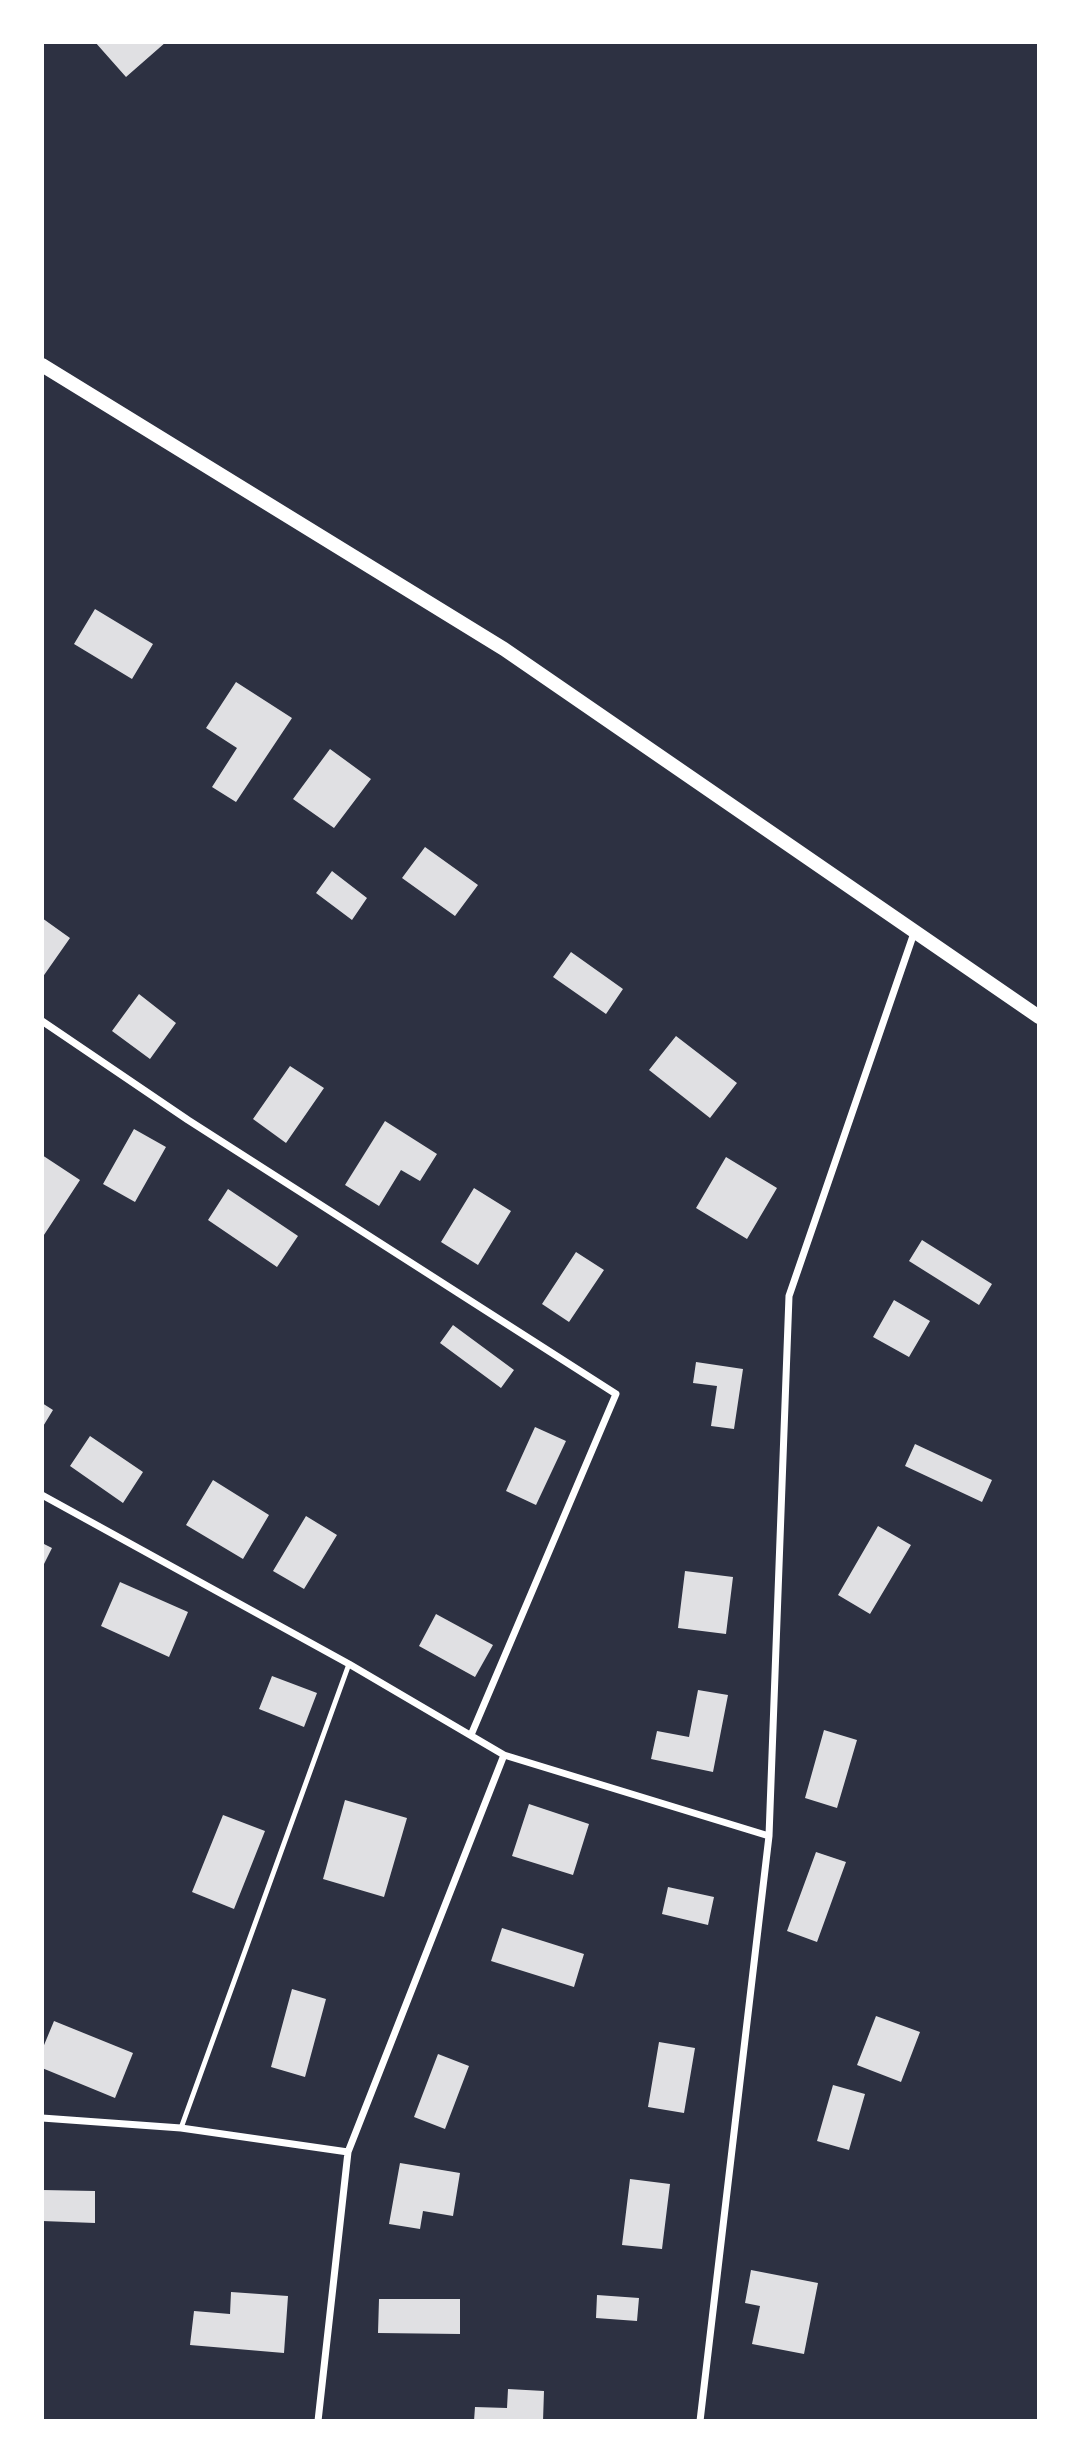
<!DOCTYPE html>
<html>
<head>
<meta charset="utf-8">
<style>
  body { margin:0 }
  #map { position:relative; width:1081px; height:2463px; overflow:hidden; background:#2d3142; font-family:"Golos Text",sans-serif }
  canvas { display:block }
  .frame { position:absolute; inset:0; border:44px solid #fff; pointer-events:none }
</style>
</head>
<body>
<div id="map">
<canvas width="1081" height="2463"></canvas>
<div class="frame"></div>
</div>
<script>
const c = document.querySelector('canvas').getContext('2d');
c.lineJoin = 'round';
function fill(path, color) { c.fillStyle = color; c.fill(path, 'evenodd'); }
const toPath = rows => new Path2D(rows.map(r => 'M' + r).join(''));
function trace(path, color, width, dash) { c.strokeStyle = color; c.lineWidth = width; c.lineCap = dash ? 'butt' : 'round'; c.setLineDash(dash || []); c.stroke(path); }
fill(toPath([
  [95,42,166,42,126,77],
  [95,609,153,644,132,679,74,644],
  [236,682,292,718,236,802,212,787,237,748,206,728],
  [330,749,371,779,334,828,293,799],
  [425,847,478,885,455,916,402,878],
  [332,871,367,898,352,920,316,893],
  [42,918,70,938,42,978],
  [571,952,623,989,606,1014,553,977],
  [139,994,176,1023,150,1059,112,1031],
  [676,1036,737,1083,710,1118,649,1070],
  [290,1066,324,1088,286,1143,253,1119],
  [385,1121,437,1154,420,1181,401,1170,379,1206,345,1185],
  [134,1129,166,1147,135,1202,103,1184],
  [42,1155,80,1180,42,1238],
  [726,1157,777,1188,747,1239,696,1208],
  [474,1188,511,1211,478,1265,441,1242],
  [228,1189,298,1236,277,1267,208,1220],
  [922,1240,992,1284,979,1305,909,1261],
  [576,1252,604,1270,569,1322,542,1304],
  [894,1300,930,1321,909,1357,873,1337],
  [453,1325,514,1370,501,1388,440,1343],
  [696,1362,743,1369,734,1429,711,1426,717,1386,693,1383],
  [42,1403,53,1410,42,1428],
  [535,1427,566,1441,536,1505,506,1491],
  [90,1436,143,1472,123,1503,70,1466],
  [915,1444,992,1480,982,1502,905,1466],
  [213,1480,269,1515,243,1559,186,1525],
  [306,1516,337,1535,304,1589,273,1571],
  [878,1526,911,1545,870,1614,838,1595],
  [42,1543,52,1548,42,1568],
  [685,1571,733,1577,726,1634,678,1628],
  [120,1582,188,1612,169,1657,101,1626],
  [436,1614,493,1645,475,1677,419,1646],
  [272,1676,317,1693,304,1727,259,1709],
  [698,1690,728,1695,713,1772,651,1759,657,1731,689,1737],
  [824,1730,857,1740,837,1808,805,1798],
  [345,1800,407,1818,384,1897,323,1879],
  [529,1804,589,1824,573,1875,512,1856],
  [223,1815,265,1831,234,1909,192,1892],
  [816,1852,846,1862,817,1942,787,1931],
  [668,1887,714,1897,708,1925,662,1914],
  [502,1928,584,1954,574,1987,491,1961],
  [292,1989,326,1999,305,2077,271,2067],
  [876,2016,920,2032,901,2082,857,2065],
  [54,2021,133,2053,115,2098,42,2068,42,2050],
  [659,2042,695,2048,684,2113,648,2107],
  [438,2054,469,2066,445,2129,414,2117],
  [833,2085,865,2094,849,2150,817,2141],
  [400,2163,460,2173,453,2216,423,2211,420,2229,389,2224],
  [630,2179,670,2184,662,2249,622,2245],
  [42,2190,95,2191,95,2223,42,2221],
  [751,2270,818,2283,804,2354,752,2344,760,2306,745,2303],
  [231,2292,288,2296,284,2353,190,2345,194,2311,230,2314],
  [597,2295,639,2298,637,2321,596,2318],
  [379,2299,460,2299,460,2334,378,2333],
  [508,2389,544,2391,543,2421,474,2421,475,2407,507,2408]
]), '#e0e0e3');
trace(toPath([
  [181,2128,349,1664]
]), '#fff', 5);
trace(toPath([
  [42,1021,188,1120,616,1394,471,1735],
  [42,1495,349,1664,504,1755,769,1836],
  [42,2118,181,2128,348,2152],
  [318,2421,348,2152,504,1755],
  [700,2421,769,1836,789,1296,914,933]
]), '#fff', 7);
trace(toPath([
  [42,365,504,649,1039,1017]
]), '#fff', 14);
</script>
</body>
</html>
